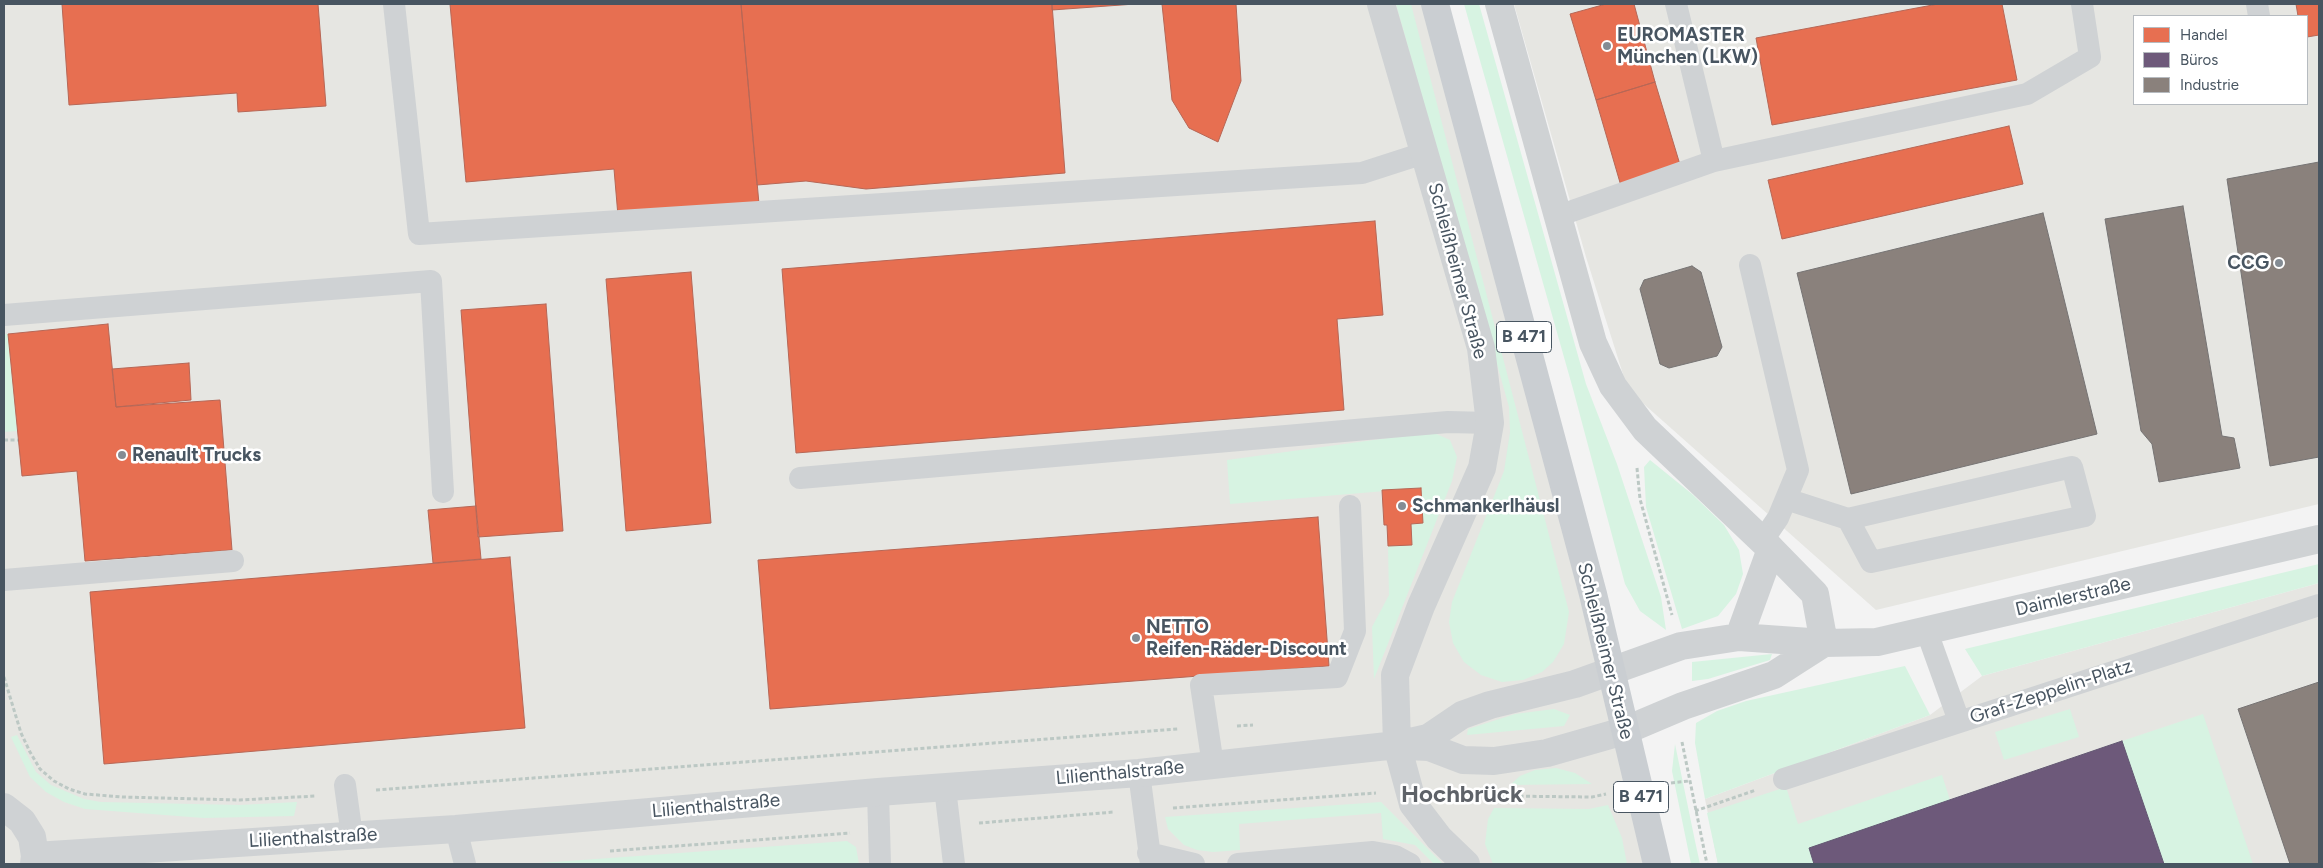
<!DOCTYPE html>
<html>
<head>
<meta charset="utf-8">
<style>
  body { margin:0 }
  #map { position:relative; width:2323px; height:868px; overflow:hidden; background:#f3f3f3; font-family:Figtree,sans-serif }
  canvas { display:block }
  .frame { position:absolute; inset:0; border:5px solid #485561; pointer-events:none }
  .legend { position:absolute; left:2133px; top:15px; width:175px; height:90px; box-sizing:border-box; background:#fff; border:1px solid #b6bbc0; margin:0; padding:6px 9px; list-style:none; font-size:15px; color:#485561 }
  .legend li { display:flex; align-items:center; gap:10px; height:25px }
  .legend b { width:25px; border:1px solid #b6bbc0 }
</style>
</head>
<body>
<div id="map">
<canvas width="2323" height="868"></canvas>
<div class="frame"></div>
<ul class="legend">
<li><b style="height:14px;background:#e76f51"></b>Handel</li>
<li><b style="height:14px;background:#6d597a"></b>Büros</li>
<li><b style="height:14px;background:#8a817c"></b>Industrie</li>
</ul>
</div>
<script>
const c = document.querySelector('canvas').getContext('2d');
c.lineJoin = 'round';
function fill(path, color) { c.fillStyle = color; c.fill(path, 'evenodd'); }
const toPath = rows => new Path2D(rows.map(r => 'M' + r).join(''));
function trace(path, color, width, dash) { c.strokeStyle = color; c.lineWidth = width; c.lineCap = dash ? 'butt' : 'round'; c.setLineDash(dash || []); c.stroke(path); }
function drawText(font, color, halo, rows, align = 'center') {
  c.font = font + ' Figtree,sans-serif'; c.lineWidth = 5; c.setLineDash([]); c.textBaseline = 'middle'; c.strokeStyle = halo; c.fillStyle = color; for (const [text, x, y, turn = 0] of rows) {
    c.save(); c.translate(x, y); c.rotate((+turn || 0) * Math.PI / 180); c.textAlign = isNaN(turn) ? turn : align; if (halo) c.strokeText(text, 0, 0); c.fillText(text, 0, 0); c.restore();
  }
}
fill(toPath([
  [4,4,1434,4,1661,864,4,864],
  [1514,4,2319,4,2319,504,1876,610,1628,390,1586,257],
  [2134,16,2307,16,2307,104,2134,104],
  [2319,583,2319,864,1718,864,1705,799,1930,715,1982,676]
]), '#e6e6e2');
fill(toPath([
  [1396,4,1411,4,1569,612,1564,644,1553,662,1542,672,1523,680,1502,682,1481,675,1464,662,1453,643,1449,622,1452,602,1504,471,1510,432,1509,407],
  [1464,4,1479,4,1586,384,1617,464,1661,597,1666,630,1640,611,1625,584,1573,389],
  [4,334,8,334,17,431,4,432],
  [1432,432,1450,440,1457,457,1452,481,1374,679,1372,627,1389,595,1388,546,1412,545,1411,524,1421,488,1230,504,1227,460],
  [1650,460,1692,494,1724,525,1739,550,1743,574,1736,594,1718,616,1682,629,1646,507,1644,467],
  [2319,564,2319,583,1982,676,1965,649],
  [1772,654,1770,660,1708,679,1692,681,1692,662],
  [1905,666,1930,715,1705,799,1695,743,1696,723,1717,711,1746,701],
  [1554,709,1570,715,1564,726,1467,735,1468,729,1515,714],
  [2070,709,2079,737,2004,760,1995,732],
  [2203,714,2253,864,2164,864,2122,741],
  [17,735,36,772,51,785,84,799,101,802,240,805,297,802,294,816,204,818,85,809,64,802,46,792,30,777,11,737],
  [1675,744,1695,841,1700,864,1691,864,1672,771],
  [1556,768,1575,773,1592,784,1510,785,1520,776,1535,770],
  [1942,775,1950,800,1809,848,1814,864,1718,864,1707,813,1786,787,1798,824],
  [1381,802,1443,864,1434,864,1415,845,1383,839,1381,813,1239,824,1240,850,1213,852,1197,850,1184,845,1168,829,1165,817],
  [1608,805,1622,838,1627,864,1493,864,1485,844,1488,819,1494,808,1589,809],
  [847,841,856,847,859,864,526,864]
]), '#d7f3e2');
const shops = toPath([
  [62,4,318,4,326,106,238,112,237,93,69,105,62,4],
  [450,4,741,4,759,204,618,216,614,169,466,182,450,4],
  [741,4,1052,4,1065,173,866,189,806,181,757,185,741,4],
  [1052,4,1135,4,1052,10,1052,4],
  [1162,4,1236,4,1241,81,1218,142,1189,128,1172,100,1162,4],
  [1606,4,1634,4,1655,82,1596,100,1570,14,1606,4],
  [1938,4,2002,4,2017,80,1772,125,1756,38,1938,4],
  [2296,4,2319,4,2319,35,2307,37,2307,16,2298,16,2296,4],
  [1655,82,1681,168,1621,186,1596,100,1655,82],
  [2009,126,2023,184,1782,239,1768,180,2009,126],
  [1375,221,1383,315,1337,319,1344,410,796,453,782,269,1375,221],
  [691,272,711,523,626,531,606,279,691,272],
  [546,304,563,531,478,537,461,310,546,304],
  [108,324,116,407,220,400,232,550,85,561,77,471,22,476,8,334,108,324],
  [189,363,191,400,116,407,112,369,189,363],
  [1421,488,1423,523,1411,524,1412,545,1388,546,1387,525,1384,525,1382,490,1421,488],
  [476,506,481,559,433,563,428,510,476,506],
  [1318,517,1329,666,770,709,758,560,1318,517],
  [510,557,525,728,104,764,90,592,510,557]
]);
fill(shops, '#e76f51');
trace(shops, '#b76756', 1);
const offices = toPath([
  [2122,741,2164,864,1814,864,1809,848,2122,741]
]);
fill(offices, '#6d597a');
trace(offices, '#625872', 1);
const industry = toPath([
  [2319,162,2319,457,2270,466,2227,179,2319,162],
  [2183,206,2222,436,2234,438,2240,468,2159,482,2152,444,2141,431,2105,219,2183,206],
  [2043,213,2097,434,1851,494,1797,273,2043,213],
  [1692,266,1701,272,1722,347,1717,356,1669,368,1660,364,1640,289,1644,280,1692,266],
  [2319,682,2319,864,2290,864,2238,709,2319,682]
]);
fill(industry, '#8a817c');
trace(industry, '#767474', 1);
trace(toPath([
  [4,440,18,440],
  [1637,468,1640,499,1672,615],
  [4,677,21,733,30,752,40,769,54,781,69,789,85,794,123,797,240,800,316,796],
  [1237,726,1253,725],
  [1682,742,1707,864],
  [1671,783,1689,781],
  [376,790,1178,729],
  [1447,795,1461,795],
  [1500,796,1592,797,1606,794],
  [1173,808,1376,793],
  [1695,811,1756,790],
  [979,823,1114,812],
  [610,851,850,833]
]), '#bcc8c4', 3, [4, 2.5]);
trace(toPath([
  [394,4,419,234,1362,173,1424,153],
  [1676,4,1714,161],
  [2257,4,2259,16],
  [1558,216,1714,161,2027,94,2090,57,2082,4],
  [1750,265,1798,470,1778,518,1763,540],
  [4,315,431,281,443,492],
  [800,478,1448,422,1490,423],
  [1786,499,1848,519,2072,467,2085,516,1871,562,1848,519],
  [4,580,233,561],
  [1927,632,1959,721],
  [1213,765,1201,685,1337,677,1355,631,1350,506],
  [1139,773,1151,864],
  [1784,779,2319,605],
  [345,785,352,836],
  [945,788,954,864],
  [878,792,880,864],
  [456,829,465,864],
  [1148,853,1194,864],
  [1238,864,1373,852,1395,856,1410,864]
]), '#cfd2d4', 22);
trace(toPath([
  [1381,4,1481,348,1490,423,1482,468,1421,606,1395,675,1397,745,1413,804,1439,838,1466,864],
  [1499,4,1593,343,1613,386,1645,429,1771,549,1739,637],
  [1771,549,1815,594,1824,643],
  [1406,746,1429,747,1463,760,1494,761,1547,753,1624,731,1683,706,1774,675,1824,643],
  [4,807,22,821,32,837,35,856,34,864],
  [35,856,456,829,878,792,1139,773,1397,745,1428,738,1462,715,1490,705,1575,684,1681,646,1739,637,1824,643,1877,642,2319,539]
]), '#cfd2d4', 28);
trace(toPath([
  [1435,4,1593,594,1657,864]
]), '#caced2', 28);
for (const [x, y, r, color] of [
  [1607,46,5,"#848c94"],
  [2279,263,5,"#848c94"],
  [122,455,5,"#848c94"],
  [1402,506,5,"#848c94"],
  [1136,638,5,"#848c94"]
]) { const dot = new Path2D(); dot.arc(x, y, r, 0, 2 * Math.PI); c.fillStyle = color; c.fill(dot); trace(dot, '#fff', 2); }
for (const [x, y, w] of [
  [1524,337,55],
  [1641,797,55]
]) { const box = new Path2D(); box.roundRect(x - w / 2, y - 15.5, w, 31, 4); c.fillStyle = '#fff'; c.fill(box); trace(box, '#485561', 1); }
drawText('bold 18px', '#485561', null, [
  ["B 471",1524,337],
  ["B 471",1641,797]
]);
drawText('bold 19px', '#485561', '#fff', [
  ["EUROMASTER",1617,35],
  ["München (LKW)",1617,57],
  ["CCG",2269,263,"right"],
  ["Renault Trucks",132,455],
  ["Schmankerlhäusl",1412,506],
  ["NETTO",1146,627],
  ["Reifen-Räder-Discount",1146,649]
], 'left');
drawText('19px', '#485561', '#fff', [
  ["Schleißheimer Straße",1457,271,75],
  ["Daimlerstraße",2073,597,-13],
  ["Schleißheimer Straße",1605,651,76],
  ["Graf-Zeppelin-Platz",2051,692,-18],
  ["Lilienthalstraße",1120,773,-5],
  ["Lilienthalstraße",716,806,-5],
  ["Lilienthalstraße",313,838,-3]
]);
drawText('bold 24px', '#5e6268', '#fff', [
  ["Hochbrück",1462,795]
]);
</script>
</body>
</html>
